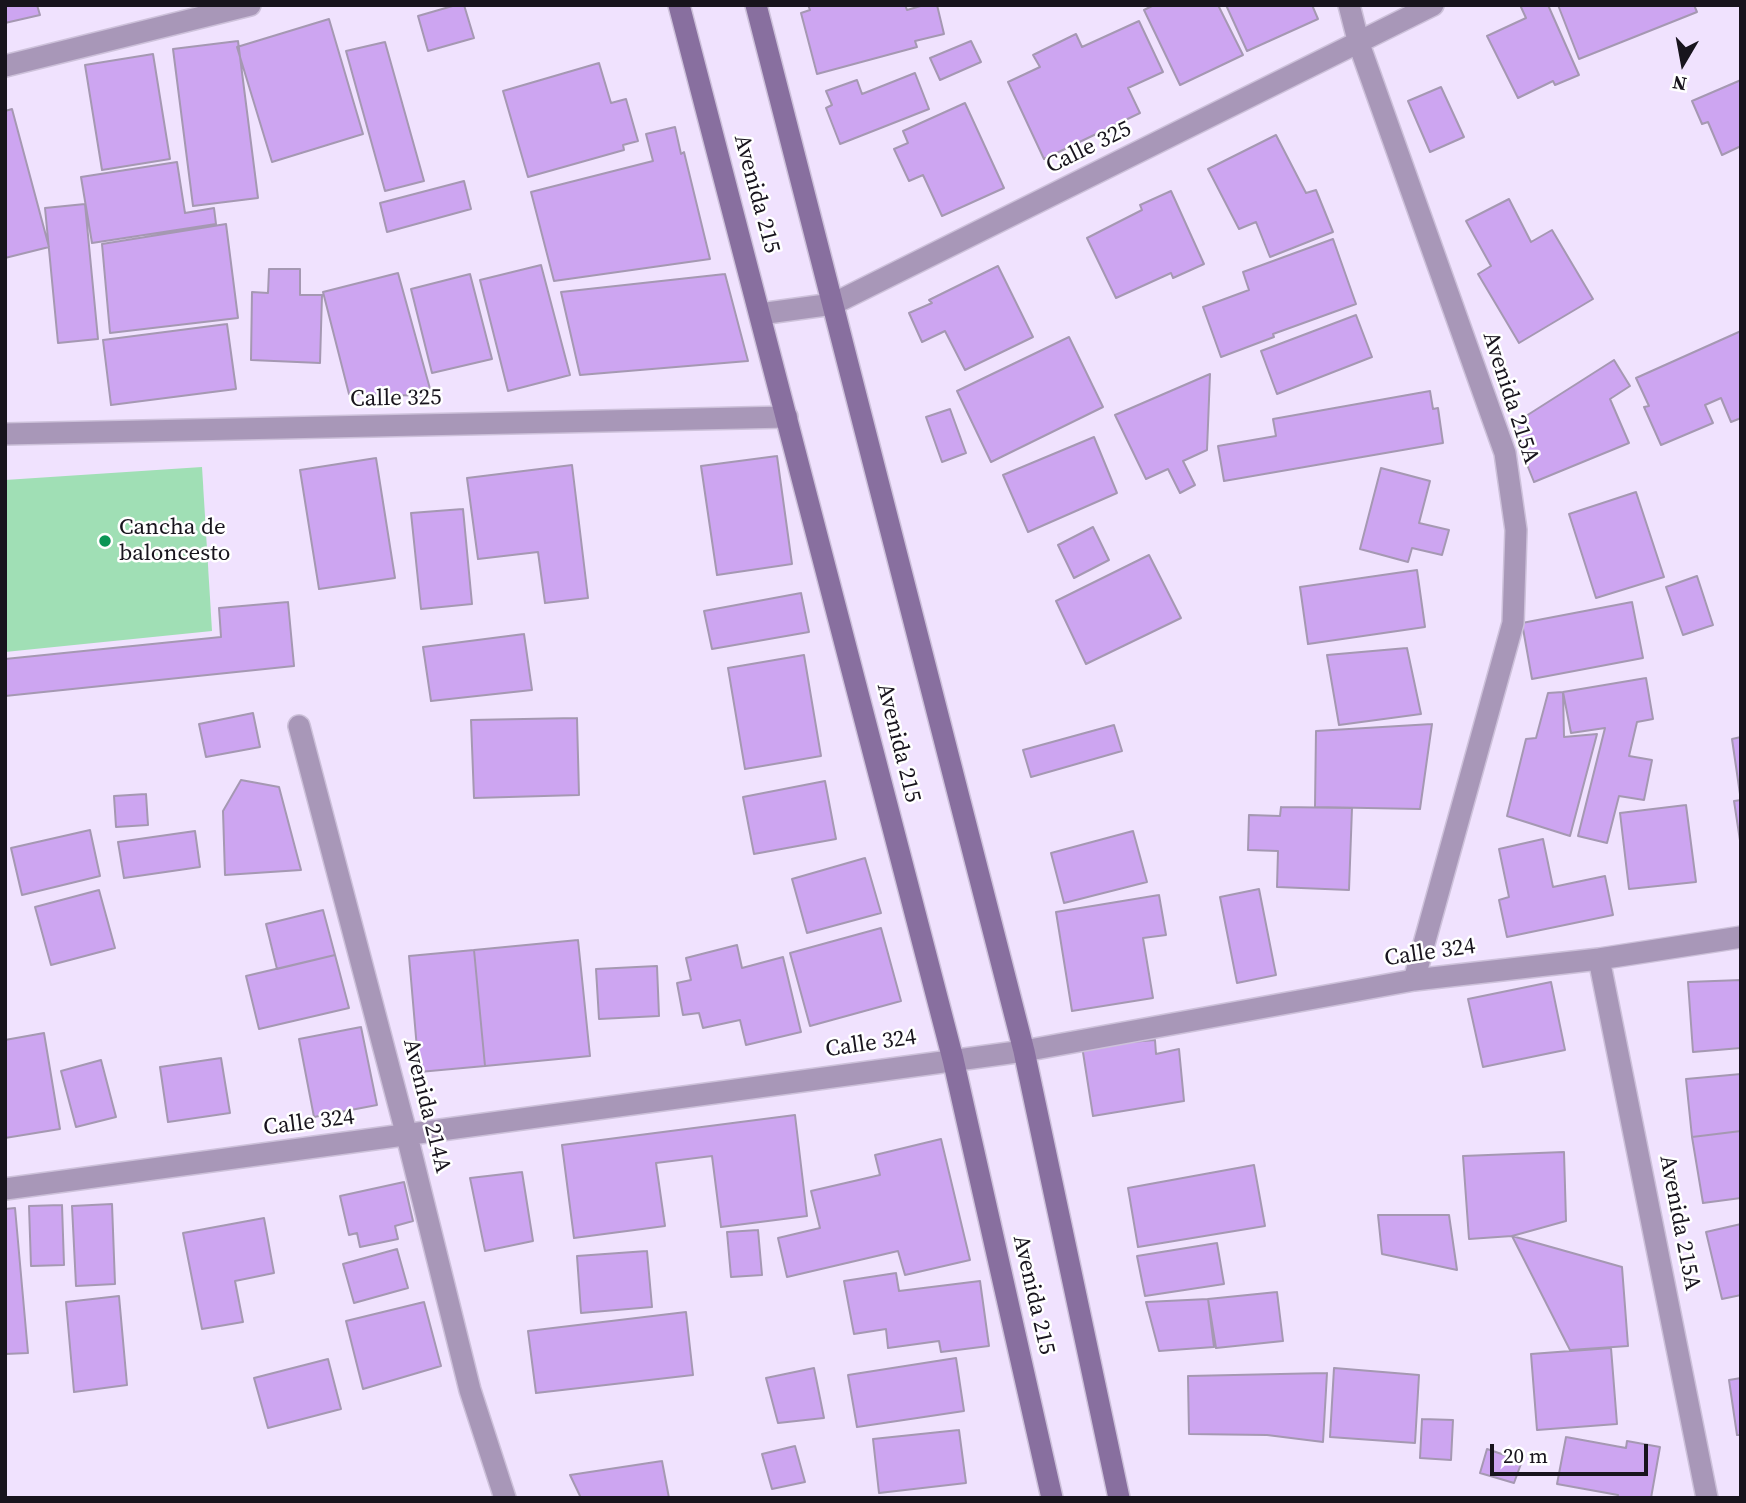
<!DOCTYPE html>
<html>
<head>
<meta charset="utf-8">
<style>
  body { margin:0 }
  #map { position:relative; width:1746px; height:1503px; overflow:hidden; background:#f0e2fe; font-family:"Source Serif 4",serif }
  canvas { display:block }
  .frame { position:absolute; inset:0; border:7px solid #18141d; pointer-events:none }
  .north { position:absolute; left:1648px; top:28px; width:70px; height:70px; -webkit-text-stroke:5px #fff; paint-order:stroke; rotate:190deg; font-size:19px; font-weight:700; line-height:28px; text-align:center; color:#18141d }
  .north::after { content:''; display:block; margin:auto; width:24px; height:32px; background:#18141d; clip-path:polygon(50% 0,100% 100%,50% 72%,0 100%) }
  .scale { position:absolute; left:1490px; top:1444px; width:158px; height:32px; box-sizing:border-box; border:4px solid #18141d; border-top:0; padding-left:9px; font-size:21px; line-height:24px; white-space:nowrap; color:#18141d; -webkit-text-stroke:5px #fff; paint-order:stroke }
</style>
</head>
<body>
<div id="map">
<canvas width="1746" height="1503"></canvas>
<div class="frame"></div>
<div class="north">N</div>
<div class="scale">20 m</div>
</div>
<script>
const c = document.querySelector('canvas').getContext('2d');
c.lineJoin = 'round';
function fill(path, color) { c.fillStyle = color; c.fill(path, 'evenodd'); }
const toPath = rows => new Path2D(rows.map(r => 'M' + r).join(''));
function trace(path, color, width, dash) { c.strokeStyle = color; c.lineWidth = width; c.lineCap = dash ? 'butt' : 'round'; c.setLineDash(dash || []); c.stroke(path); }
function drawText(font, color, halo, rows, align = 'center') {
  c.font = font + ' "Source Serif 4",serif'; c.lineWidth = 5; c.setLineDash([]); c.textBaseline = 'middle'; c.strokeStyle = halo; c.fillStyle = color; for (const [text, x, y, turn = 0] of rows) {
    c.save(); c.translate(x, y); c.rotate((+turn || 0) * Math.PI / 180); c.textAlign = isNaN(turn) ? turn : align; if (halo) c.strokeText(text, 0, 0); c.fillText(text, 0, 0); c.restore();
  }
}
fill(toPath([
  [202,467,212,631,5,652,5,480]
]), '#a0dfb5');
const building = toPath([
  [5,5,37,5,40,15,5,23,5,5],
  [456,5,464,5,474,38,428,51,418,16,456,5],
  [808,5,905,5,907,10,924,5,937,5,944,34,915,41,917,47,817,74,801,13,810,10,808,5],
  [1154,5,1218,5,1243,55,1180,85,1144,10,1154,5],
  [1226,5,1312,5,1318,19,1247,51,1226,5],
  [1520,5,1548,5,1579,75,1555,85,1553,81,1518,98,1487,36,1526,18,1520,5],
  [1558,5,1694,5,1697,12,1579,59,1558,5],
  [329,19,363,134,272,162,237,47,329,19],
  [1139,21,1163,72,1128,88,1140,113,1044,159,1008,82,1040,67,1033,55,1076,34,1082,47,1139,21],
  [238,41,258,198,193,206,173,49,238,41],
  [971,41,981,62,940,80,930,58,971,41],
  [385,42,424,181,385,191,346,51,385,42],
  [153,54,170,159,102,170,85,65,153,54],
  [599,63,611,103,626,99,638,141,623,145,624,150,528,177,503,91,599,63],
  [915,73,929,109,840,144,826,108,832,105,826,91,857,80,862,94,915,73],
  [1741,80,1741,146,1722,155,1708,122,1702,124,1692,101,1741,80],
  [1441,87,1464,137,1430,152,1408,101,1441,87],
  [965,103,1004,188,942,216,923,175,909,181,894,149,908,143,903,131,965,103],
  [12,109,49,247,5,258,5,111,12,109],
  [675,127,681,154,684,152,710,259,554,281,531,192,653,161,646,134,675,127],
  [1276,135,1306,193,1316,190,1333,232,1270,257,1256,222,1239,229,1208,169,1276,135],
  [177,162,185,213,214,208,216,224,92,243,81,177,177,162],
  [464,181,471,209,387,232,380,203,464,181],
  [1171,191,1204,264,1173,278,1171,273,1116,298,1087,238,1142,210,1140,205,1171,191],
  [1509,199,1531,242,1552,230,1593,299,1519,343,1478,274,1491,266,1466,221,1509,199],
  [85,204,98,339,58,343,45,208,85,204],
  [226,224,238,318,110,333,102,244,226,224],
  [1333,239,1356,304,1273,334,1274,337,1221,357,1203,307,1249,290,1243,272,1333,239],
  [541,265,570,375,508,391,480,280,541,265],
  [998,266,1033,337,965,370,945,331,922,342,909,313,932,303,929,300,998,266],
  [269,269,300,269,300,295,322,295,320,363,251,360,252,292,268,293,269,269],
  [398,273,432,396,349,394,323,292,398,273],
  [470,274,492,359,432,373,411,289,470,274],
  [725,274,748,361,580,375,561,292,725,274],
  [1356,315,1372,357,1277,394,1261,351,1356,315],
  [227,324,236,389,111,405,103,340,227,324],
  [1741,331,1741,418,1731,422,1721,398,1705,405,1713,423,1661,445,1644,407,1649,406,1636,378,1741,331],
  [1069,337,1103,407,991,462,957,391,1069,337],
  [1614,360,1630,386,1610,399,1629,443,1534,482,1516,437,1522,434,1515,423,1614,360],
  [1210,374,1207,450,1183,461,1195,485,1180,493,1168,469,1146,479,1115,415,1210,374],
  [1430,391,1433,409,1438,408,1443,443,1224,481,1218,446,1276,436,1273,419,1430,391],
  [950,409,966,453,942,462,926,417,950,409],
  [1094,437,1117,493,1028,532,1003,475,1094,437],
  [777,456,792,564,717,575,701,466,777,456],
  [376,458,395,578,319,589,300,470,376,458],
  [572,465,588,598,545,603,538,552,478,559,467,478,572,465],
  [1381,468,1430,481,1419,523,1449,530,1442,555,1412,548,1408,562,1360,549,1381,468],
  [1636,492,1664,577,1596,598,1569,514,1636,492],
  [463,509,472,604,421,609,411,513,463,509],
  [1093,527,1109,560,1074,578,1058,545,1093,527],
  [1149,555,1181,618,1086,664,1056,601,1149,555],
  [1417,570,1425,627,1308,644,1300,587,1417,570],
  [1697,576,1713,625,1683,635,1666,587,1697,576],
  [801,593,809,632,712,649,704,611,801,593],
  [288,602,294,666,5,696,5,659,221,637,219,608,288,602],
  [1632,602,1643,658,1532,679,1522,623,1632,602],
  [524,634,532,690,431,701,423,647,524,634],
  [1407,648,1421,714,1339,725,1327,655,1407,648],
  [804,655,821,756,745,769,728,668,804,655],
  [1646,678,1653,719,1637,722,1629,756,1652,760,1644,800,1619,796,1607,843,1578,836,1605,728,1571,733,1563,692,1646,678],
  [1563,692,1564,737,1597,734,1570,836,1507,816,1526,739,1536,738,1548,693,1563,692],
  [253,713,260,747,206,757,199,724,253,713],
  [577,718,579,795,474,798,471,720,577,718],
  [1432,724,1420,809,1315,807,1316,731,1432,724],
  [1114,725,1122,751,1031,777,1023,750,1114,725],
  [1741,737,1741,794,1740,794,1732,739,1741,737],
  [241,780,279,787,301,870,225,875,223,811,241,780],
  [825,781,836,839,754,854,743,797,825,781],
  [146,794,148,825,116,827,114,796,146,794],
  [1741,800,1741,847,1734,801,1741,800],
  [1686,805,1696,882,1629,889,1620,813,1686,805],
  [1281,807,1352,808,1349,890,1277,887,1278,851,1248,850,1249,815,1280,816,1281,807],
  [90,830,100,876,22,895,11,848,90,830],
  [195,831,200,867,124,878,118,842,195,831],
  [1133,831,1147,882,1064,903,1051,853,1133,831],
  [1543,839,1553,887,1605,876,1613,915,1507,937,1499,900,1509,897,1499,849,1543,839],
  [865,858,881,913,807,933,792,879,865,858],
  [1259,889,1276,975,1237,983,1220,897,1259,889],
  [99,890,115,948,51,965,35,907,99,890],
  [1159,895,1166,935,1143,938,1153,998,1072,1011,1056,912,1159,895],
  [323,910,335,955,277,969,266,924,323,910],
  [881,928,901,1001,810,1026,790,953,881,928],
  [578,940,590,1056,485,1066,474,950,578,940],
  [737,945,742,968,783,957,801,1032,746,1045,740,1020,703,1028,699,1013,683,1015,677,983,691,980,686,958,737,945],
  [474,950,485,1066,419,1072,409,956,474,950],
  [335,955,349,1008,259,1029,246,976,335,955],
  [657,966,659,1016,599,1019,596,969,657,966],
  [1741,980,1741,1048,1693,1052,1688,982,1741,980],
  [1551,982,1565,1050,1483,1067,1468,999,1551,982],
  [361,1027,377,1105,314,1117,299,1039,361,1027],
  [44,1033,60,1129,5,1138,5,1040,44,1033],
  [1155,1040,1156,1054,1179,1049,1184,1101,1093,1116,1082,1046,1155,1040],
  [221,1058,230,1113,168,1122,160,1067,221,1058],
  [101,1060,116,1117,76,1127,61,1071,101,1060],
  [1741,1074,1741,1131,1692,1137,1686,1079,1741,1074],
  [795,1115,807,1216,721,1227,712,1156,656,1163,665,1226,574,1238,562,1145,795,1115],
  [1741,1131,1741,1198,1703,1203,1692,1137,1741,1131],
  [941,1139,970,1260,905,1275,898,1251,787,1277,778,1238,820,1228,811,1191,880,1175,875,1155,941,1139],
  [1564,1152,1566,1221,1512,1236,1469,1239,1463,1156,1564,1152],
  [1254,1165,1265,1226,1138,1247,1128,1188,1254,1165],
  [522,1172,533,1241,485,1251,470,1178,522,1172],
  [404,1182,413,1221,395,1226,398,1239,360,1247,357,1233,349,1235,340,1196,404,1182],
  [112,1204,115,1284,76,1286,72,1206,112,1204],
  [62,1205,64,1265,31,1266,29,1206,62,1205],
  [15,1208,28,1353,5,1354,5,1209,15,1208],
  [1378,1215,1449,1215,1457,1270,1382,1254,1378,1215],
  [264,1218,274,1273,235,1281,243,1322,202,1329,183,1233,264,1218],
  [1741,1224,1741,1295,1722,1299,1706,1232,1741,1224],
  [758,1230,762,1275,731,1277,727,1232,758,1230],
  [1512,1236,1622,1267,1628,1346,1570,1350,1512,1236],
  [1217,1243,1224,1284,1145,1296,1137,1256,1217,1243],
  [397,1249,408,1288,354,1303,343,1264,397,1249],
  [647,1251,652,1307,581,1313,577,1256,647,1251],
  [896,1273,899,1291,980,1281,989,1346,941,1352,939,1341,888,1348,886,1329,854,1334,844,1281,896,1273],
  [1277,1292,1283,1341,1216,1348,1208,1299,1277,1292],
  [119,1296,127,1385,74,1392,66,1302,119,1296],
  [1208,1299,1214,1347,1159,1351,1146,1302,1208,1299],
  [424,1302,441,1366,363,1389,346,1321,424,1302],
  [686,1312,693,1375,536,1393,528,1331,686,1312],
  [1611,1348,1617,1424,1537,1430,1531,1354,1611,1348],
  [956,1358,964,1411,857,1427,848,1375,956,1358],
  [328,1359,341,1409,268,1428,254,1378,328,1359],
  [814,1368,824,1418,778,1423,766,1378,814,1368],
  [1334,1368,1419,1375,1415,1443,1330,1437,1334,1368],
  [1327,1373,1323,1442,1267,1435,1189,1434,1188,1376,1327,1373],
  [1741,1378,1741,1435,1737,1435,1729,1380,1741,1378],
  [1422,1419,1453,1420,1451,1460,1420,1458,1422,1419],
  [959,1430,966,1483,879,1493,873,1439,959,1430],
  [1566,1437,1626,1448,1627,1441,1660,1447,1651,1498,1617,1498,1618,1495,1557,1484,1566,1437],
  [795,1446,805,1482,772,1489,762,1454,795,1446],
  [1487,1449,1522,1461,1514,1483,1480,1473,1487,1449],
  [662,1461,669,1498,581,1498,570,1475,662,1461]
]);
fill(building, '#cda5f1');
trace(building, '#a598b2', 2);
const street = toPath([
  [1349,5,1359,44,1505,453,1516,530,1513,623,1414,980],
  [5,66,250,5],
  [760,314,833,304,1433,5],
  [5,434,787,417],
  [299,726,407,1136,470,1390,505,1498],
  [1599,959,1707,1498],
  [5,1189,1024,1051,1414,980,1599,959,1741,937]
]);
const secondary = toPath([
  [679,5,953,1059,1052,1498],
  [756,5,1024,1051,1119,1498]
]);
trace(street, '#cdc1da', 24);
trace(secondary, '#cdc1da', 24);
trace(street, '#a897b8', 21);
trace(secondary, '#886f9f', 21);
for (const [x, y, r, color] of [
  [105,541,7,"#0b9555"]
]) { const dot = new Path2D(); dot.arc(x, y, r, 0, 2 * Math.PI); c.fillStyle = color; c.fill(dot); trace(dot, '#fff', 2.5); }
drawText('23px', '#18141d', '#fff', [
  ["Calle 325",1089,148,-26],
  ["Avenida 215",756,194,75],
  ["Avenida 215A",1510,398,72],
  ["Calle 325",396,399,-1],
  ["Avenida 215",898,743,76],
  ["Calle 324",1430,953,-8],
  ["Calle 324",871,1044,-8],
  ["Avenida 214A",426,1106,76],
  ["Calle 324",309,1123,-7],
  ["Avenida 215A",1679,1223,79],
  ["Avenida 215",1033,1295,77]
]);
drawText('23px', '#18141d', '#fff', [
  ["Cancha de",119,528],
  ["baloncesto",119,554]
], 'left');
</script>
</body>
</html>
